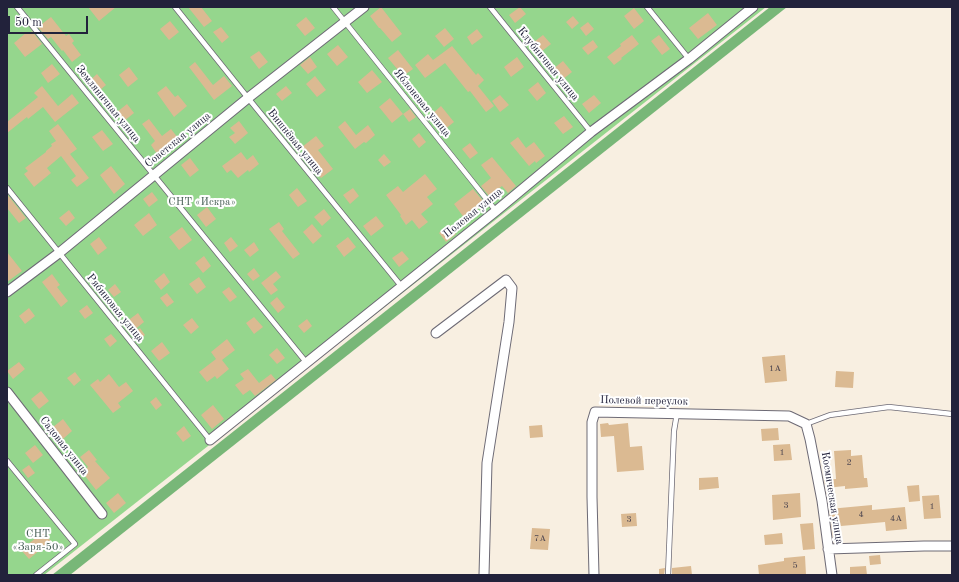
<!DOCTYPE html>
<html>
<head>
<meta charset="utf-8">
<style>
  body { margin:0 }
  #map { position:relative; width:959px; height:582px; overflow:hidden; background:#f8efe1; font-family:"Old Standard TT",serif }
  canvas { display:block }
  .frame { position:absolute; inset:0; border:8px solid #22223b; pointer-events:none }
  .scale { position:absolute; left:8px; top:16px; width:80px; height:18px; box-sizing:border-box; border:2px solid #22223b; border-top:0; padding-left:5px; font-size:12px; line-height:14px; white-space:nowrap; color:#22223b; -webkit-text-stroke:3px #fff; paint-order:stroke }
</style>
</head>
<body>
<div id="map">
<canvas width="959" height="582"></canvas>
<div class="frame"></div>
<div class="scale">50 m</div>
</div>
<script>
const c = document.querySelector('canvas').getContext('2d');
c.lineJoin = 'round';
function fill(path, color) { c.fillStyle = color; c.fill(path, 'evenodd'); }
const toPath = rows => new Path2D(rows.map(r => 'M' + r).join(''));
function trace(path, color, width, dash) { c.strokeStyle = color; c.lineWidth = width; c.lineCap = dash ? 'butt' : 'round'; c.setLineDash(dash || []); c.stroke(path); }
function drawText(font, color, halo, rows, align = 'center') {
  c.font = font + ' "Old Standard TT",serif'; c.lineWidth = 4; c.setLineDash([]); c.textBaseline = 'middle'; c.strokeStyle = halo; c.fillStyle = color; for (const [text, x, y, turn = 0] of rows) {
    c.save(); c.translate(x, y); c.rotate((+turn || 0) * Math.PI / 180); c.textAlign = isNaN(turn) ? turn : align; if (halo) c.strokeText(text, 0, 0); c.fillText(text, 0, 0); c.restore();
  }
}
fill(toPath([
  [7,7,766,7,44,575,7,575]
]), '#95d68d');
fill(toPath([
  [770,7,787,7,70,575,52,575]
]), '#78b778');
fill(toPath([
  [88,7,116,7,99,21],
  [188,7,201,7,212,21,204,27],
  [381,7,402,34,392,42,380,28,379,28,370,16],
  [520,7,526,14,515,23,509,15],
  [634,8,644,21,634,29,624,16],
  [708,13,717,25,698,39,689,28],
  [573,16,579,23,572,29,566,22],
  [51,17,66,36,69,34,74,41,72,43,81,55,72,62,63,50,62,51,51,37,48,39,38,27],
  [306,17,315,28,305,36,296,25],
  [170,21,179,32,169,40,160,29],
  [588,22,594,29,586,36,580,28],
  [221,27,229,37,222,43,213,32],
  [445,28,454,39,444,47,435,36],
  [477,29,483,37,472,45,467,37],
  [32,31,42,44,25,57,14,43,27,32,29,34],
  [543,35,551,44,537,55,530,45],
  [632,35,639,44,621,58,622,59,614,65,607,57,621,46,620,44],
  [659,35,670,49,662,55,651,41],
  [593,40,598,47,588,55,582,48],
  [338,45,348,57,337,66,327,54],
  [452,46,476,75,478,73,484,80,478,86,494,106,486,112,470,91,468,92,445,63,425,78,415,65,428,54,433,60],
  [398,50,413,69,403,76,388,58],
  [259,51,268,62,259,69,250,57],
  [310,57,317,67,308,74,300,65],
  [517,57,524,67,511,77,504,67],
  [563,61,572,72,562,80,553,69],
  [195,62,213,85,224,76,232,86,214,100,189,67],
  [52,64,60,74,48,83,41,73],
  [129,67,138,79,128,87,119,75],
  [372,70,382,82,367,93,358,82],
  [97,74,106,85,95,94,87,83],
  [315,76,326,90,317,97,306,84],
  [538,82,546,93,537,101,528,90],
  [42,86,58,106,72,94,79,103,55,122,43,107,28,119,27,117,7,133,7,122,38,97,34,93],
  [166,86,175,97,178,95,187,106,174,117,157,93],
  [286,86,292,93,282,101,276,94],
  [500,95,509,105,500,112,492,101],
  [594,95,601,103,589,113,582,104],
  [390,98,403,114,392,123,379,107],
  [127,104,134,113,124,121,117,112],
  [441,106,454,122,444,130,432,114],
  [410,109,416,117,409,122,403,114],
  [564,116,573,127,563,134,554,123],
  [149,119,162,136,171,129,178,138,157,154,151,145,155,141,142,124],
  [239,121,248,133,235,144,229,137,235,133,230,128],
  [345,121,356,135,368,125,375,135,366,143,364,142,355,149,338,127],
  [58,124,77,149,70,154,89,178,77,187,71,180,76,176,61,156,47,168,51,173,34,187,24,174,28,171,25,168,46,152,46,151,52,146,51,144,56,141,49,131],
  [102,130,113,144,103,151,92,137],
  [419,133,426,142,419,148,412,139],
  [316,136,324,146,318,150,333,169,321,178,313,169,318,165,302,147],
  [518,137,526,148,534,142,545,156,536,163,535,161,529,166,510,143],
  [470,143,478,153,470,159,462,149],
  [241,152,247,160,253,155,259,164,249,172,248,170,238,178,231,170,227,173,222,166],
  [384,154,391,162,384,167,378,160],
  [492,157,516,186,508,193,502,186,489,196,481,186,491,178,481,165],
  [190,158,199,170,190,177,181,165],
  [111,166,125,184,114,194,100,175],
  [425,174,437,189,427,197,433,204,421,214,428,222,419,229,412,220,406,225,400,216,401,215,386,195,398,186,403,192],
  [297,188,307,201,298,207,289,195],
  [353,188,359,196,350,204,343,195],
  [473,189,483,201,476,206,478,209,465,219,454,204],
  [152,192,158,200,149,207,143,199],
  [7,194,26,218,19,223,7,208],
  [207,207,216,219,206,227,197,215],
  [324,209,331,218,322,226,314,217],
  [69,210,75,218,66,226,59,218],
  [149,213,157,225,143,236,134,225],
  [376,216,384,226,371,236,363,226],
  [279,222,284,229,282,231,300,254,293,259,269,229],
  [312,224,322,236,313,244,303,232],
  [449,225,456,234,446,242,439,233],
  [182,227,192,240,179,250,169,237],
  [99,237,107,248,98,255,90,244],
  [231,237,238,246,230,252,224,243],
  [348,237,356,247,344,257,336,246],
  [254,242,259,250,250,257,244,250],
  [402,251,409,259,399,267,392,258],
  [7,252,22,271,7,282],
  [204,256,211,266,203,273,195,263],
  [254,268,260,276,253,281,247,274],
  [276,271,281,277,273,284,278,290,271,295,261,283],
  [164,273,170,282,161,290,154,281],
  [52,274,60,285,57,287,68,301,61,307,42,282],
  [199,277,206,287,197,294,189,284],
  [115,284,121,292,114,297,108,290],
  [229,287,237,297,230,302,222,292],
  [167,293,174,302,167,307,160,298],
  [277,297,285,307,278,313,270,303],
  [87,305,93,313,85,319,79,311],
  [29,308,35,316,25,324,19,316],
  [138,313,144,322,133,331,126,322],
  [254,317,263,327,254,334,246,323],
  [192,318,199,327,191,334,183,325],
  [307,319,312,326,304,333,298,326],
  [140,328,145,335,138,341,132,334],
  [111,334,117,341,110,347,104,339],
  [227,339,235,350,222,360,229,369,217,379,215,376,207,382,199,372,216,359,211,352],
  [162,342,170,353,159,361,151,351],
  [277,348,285,358,277,364,269,355],
  [785,355,787,381,765,383,762,357],
  [19,362,25,369,13,379,7,371],
  [248,369,259,383,271,374,276,380,255,396,250,390,243,395,235,385,244,379,240,374],
  [836,371,854,372,853,388,835,387],
  [75,372,81,380,74,386,67,378],
  [109,374,119,387,126,382,133,391,118,403,121,407,113,413,90,385,98,379,100,382],
  [41,391,49,401,39,409,31,399],
  [156,397,162,405,156,410,150,402],
  [213,405,224,419,212,429,201,415],
  [63,419,72,431,63,439,53,427],
  [608,423,609,425,628,423,630,447,642,446,644,470,617,472,614,436,601,437,600,424],
  [542,425,543,437,530,438,529,426],
  [184,426,191,436,183,442,176,433],
  [778,428,779,440,762,441,761,429],
  [790,444,792,460,774,461,773,445],
  [35,445,43,455,33,463,25,453],
  [89,450,97,460,95,461,110,478,96,490,82,472,88,467,80,457],
  [851,450,851,456,862,455,864,478,867,478,868,487,845,489,845,486,826,488,824,480,836,479,834,451],
  [29,465,35,473,28,478,22,470],
  [718,477,719,488,699,490,699,478],
  [919,485,920,501,909,502,907,486],
  [118,493,126,503,114,513,106,503],
  [800,493,801,517,773,520,772,495],
  [939,495,941,518,924,519,922,496],
  [872,505,872,510,905,507,907,529,886,531,885,522,841,526,841,537,833,537,829,509],
  [636,513,637,526,622,527,621,514],
  [813,523,815,549,803,550,800,524],
  [532,528,550,529,548,550,530,549],
  [43,532,51,541,29,559,21,550],
  [782,533,783,544,765,545,764,535],
  [880,555,881,564,870,565,869,556],
  [805,556,806,575,759,575,758,565,784,561,784,558],
  [691,566,692,575,672,575,672,568],
  [866,566,867,575,850,575,850,567],
  [665,568,664,575,659,575,659,569]
]), '#dbba92');
const lane = toPath([
  [17,7,306,362],
  [175,7,248,98,402,287],
  [333,7,496,211],
  [490,7,591,132],
  [647,7,689,59],
  [7,188,210,440],
  [806,424,830,415,889,407,952,414],
  [7,461,75,544,36,575],
  [668,575,674,431,677,413]
]);
const street = toPath([
  [7,292,59,253,248,98,364,7],
  [436,333,506,280,512,288,509,322,487,463,484,575],
  [7,392,102,514],
  [210,440,496,211,591,132,689,59,753,7],
  [828,549,924,546,952,546],
  [594,575,592,497,592,422,595,412,789,416,806,424,810,439,822,501,832,575]
]);
trace(lane, '#6d6a75', 6);
trace(street, '#6d6a75', 11);
trace(lane, '#fff', 4.5);
trace(street, '#fff', 9);
drawText('9px', '#504851', null, [
  ["1А",775,369],
  ["1",782,453],
  ["2",849,463],
  ["3",786,506],
  ["1",932,507],
  ["4",861,515],
  ["4А",896,519],
  ["3",629,520],
  ["7А",540,539],
  ["5",795,566]
]);
drawText('11px', '#22223b', '#fff', [
  ["Клубничная улица",548,64,51],
  ["Яблоневая улица",422,103,51],
  ["Земляничная улица",108,104,51],
  ["Советская улица",178,140,-39],
  ["Вишнёвая улица",295,142,51],
  ["Полевая улица",473,213,-39],
  ["Рябиновая улица",115,308,51],
  ["Полевой переулок",644,401,1],
  ["Садовая улица",64,446,52],
  ["Космическая улица",832,498,81]
]);
drawText('11px', '#4a6158', '#fff', [
  ["СНТ «Искра»",202,202],
  ["СНТ",38,534],
  ["«Заря-50»",38,547]
]);
</script>
</body>
</html>
